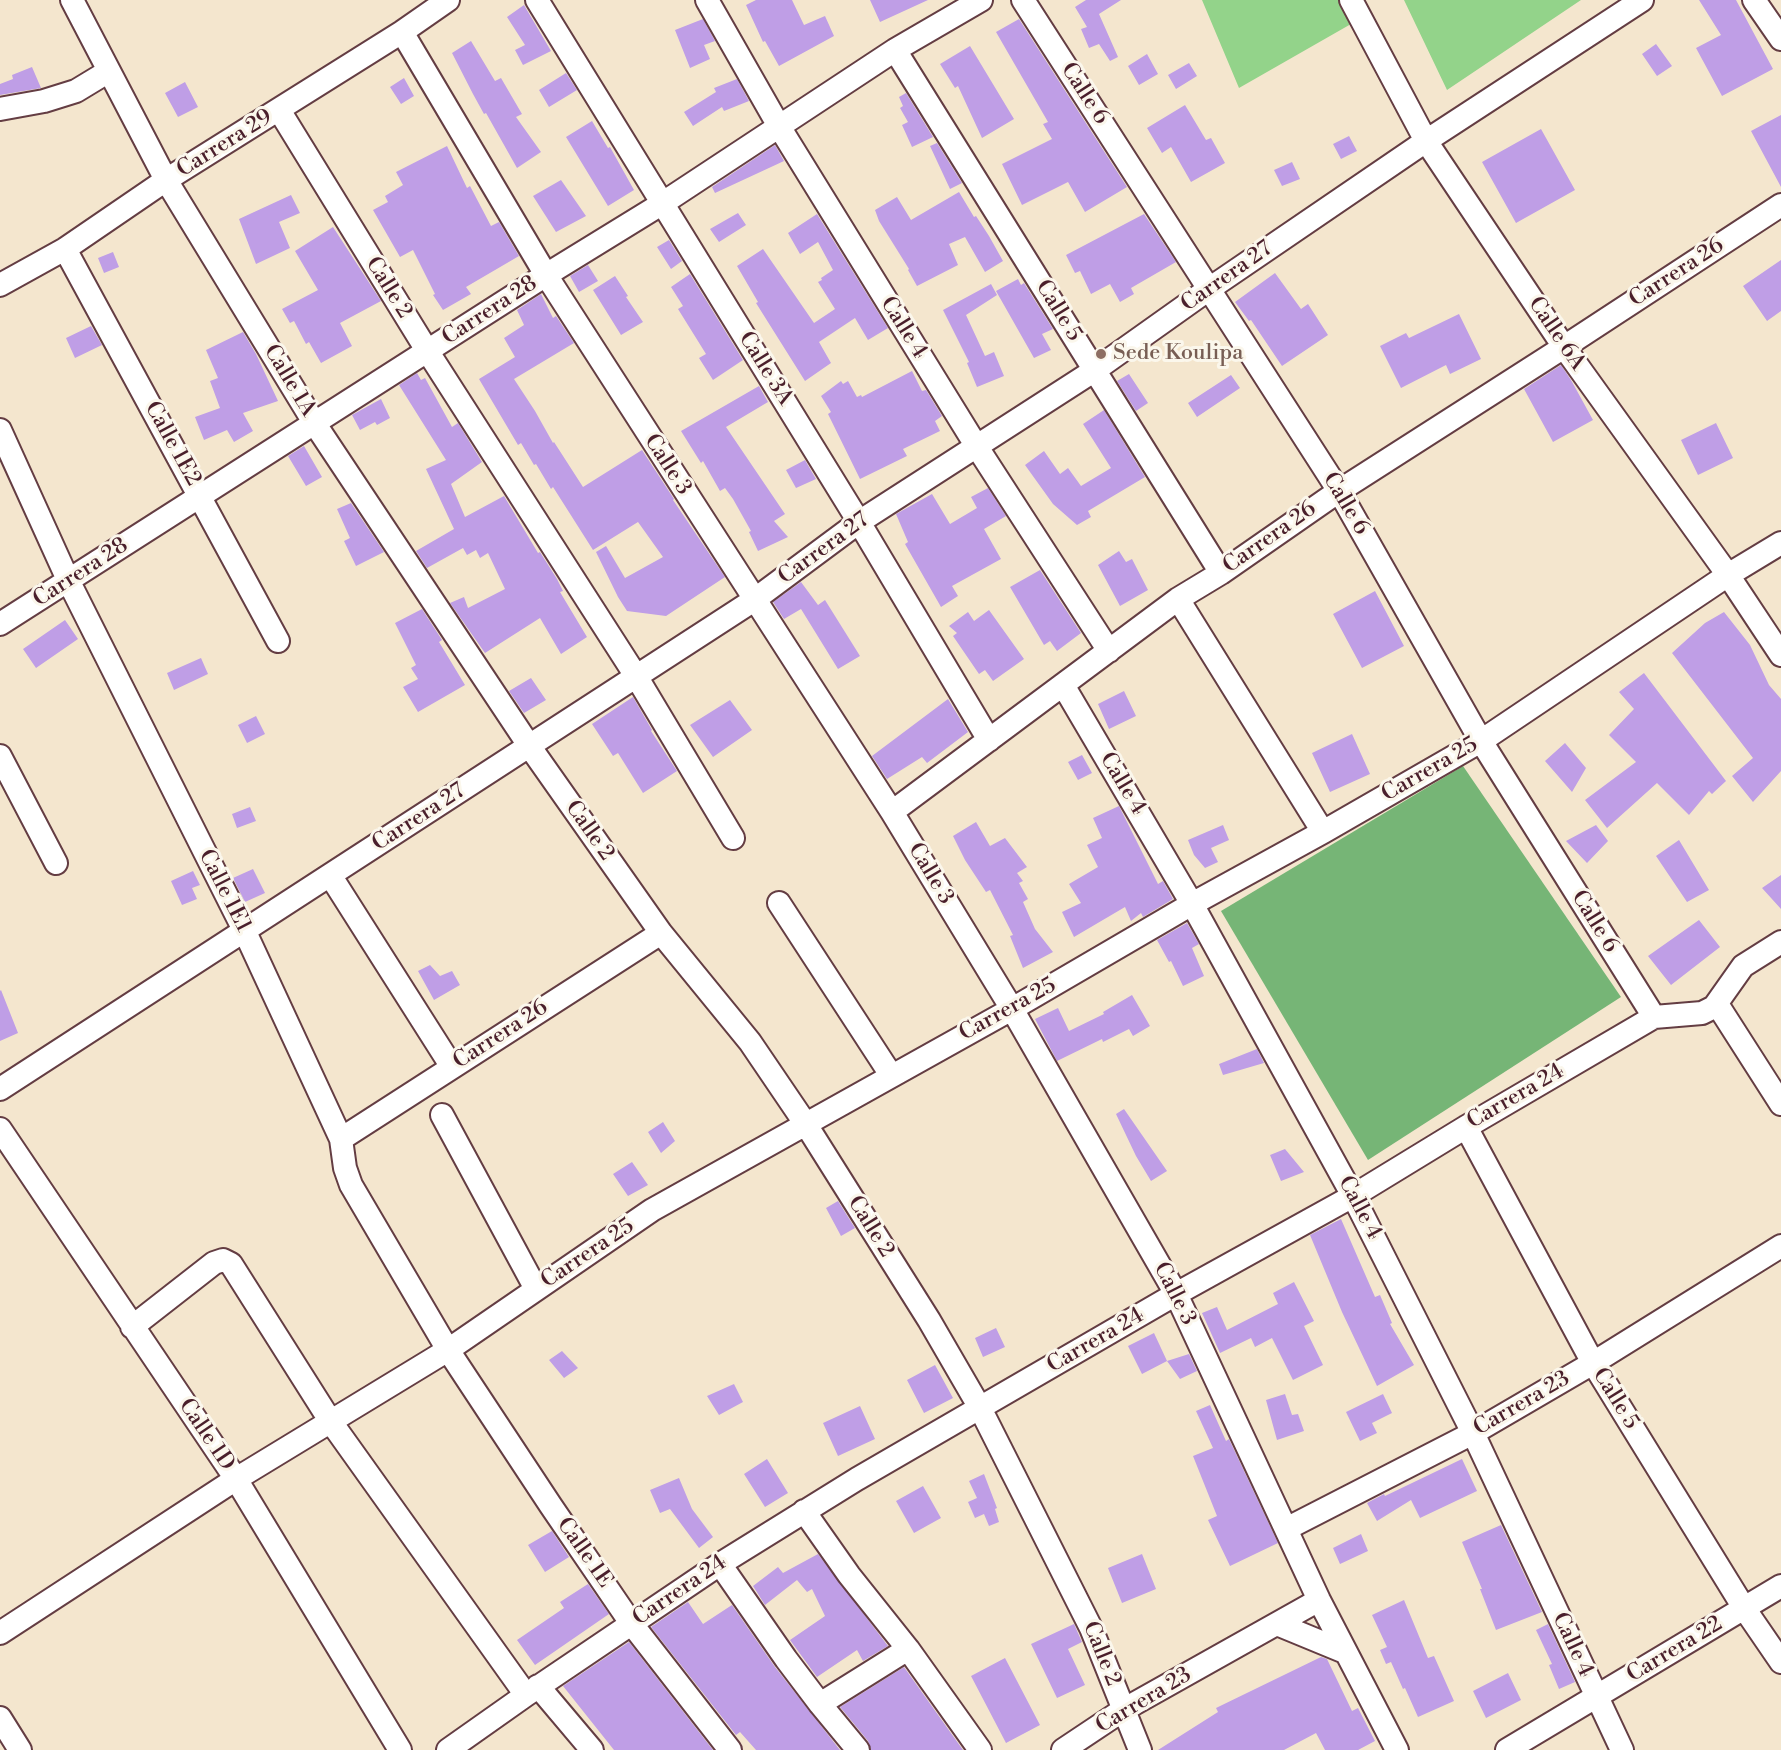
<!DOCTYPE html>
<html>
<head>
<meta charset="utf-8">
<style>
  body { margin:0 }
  canvas { display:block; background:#f4e6ce }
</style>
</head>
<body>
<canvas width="1781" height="1750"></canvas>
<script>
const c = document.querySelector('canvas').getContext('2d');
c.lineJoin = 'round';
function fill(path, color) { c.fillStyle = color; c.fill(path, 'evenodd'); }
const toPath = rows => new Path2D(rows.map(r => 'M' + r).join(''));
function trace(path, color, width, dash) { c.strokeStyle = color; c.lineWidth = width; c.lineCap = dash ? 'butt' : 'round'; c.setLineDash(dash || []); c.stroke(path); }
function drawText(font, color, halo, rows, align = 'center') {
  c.font = font + ' "Libre Bodoni",serif'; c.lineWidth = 6; c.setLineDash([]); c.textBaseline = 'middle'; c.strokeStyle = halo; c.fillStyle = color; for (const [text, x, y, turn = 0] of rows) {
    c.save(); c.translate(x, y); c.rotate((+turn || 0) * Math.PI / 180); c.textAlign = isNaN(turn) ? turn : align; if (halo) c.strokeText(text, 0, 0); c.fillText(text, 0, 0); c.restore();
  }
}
fill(toPath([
  [1202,0,1346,0,1358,20,1239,88],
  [1404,0,1581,0,1447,90]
]), '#93d38a');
fill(toPath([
  [1463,766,1621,997,1368,1160,1221,911]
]), '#76b576');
fill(toPath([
  [756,0,792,0,804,25,825,16,834,36,779,66,765,41,763,42,746,5],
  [870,0,928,0,880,22],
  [1086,0,1121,0,1099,14,1118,57,1110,61,1099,44,1089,48,1081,29,1087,27,1075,7],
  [1699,0,1736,0,1773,69,1722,96,1696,48,1721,35],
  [524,5,551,51,523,65,515,50,525,45,507,17],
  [703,19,715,41,704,45,710,59,690,68,675,30],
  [1019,19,1127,187,1085,212,1068,182,1022,205,1002,164,1052,139,1043,124,1048,122,996,32],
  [471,41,495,81,501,78,522,114,516,117,541,152,517,168,486,113,484,114,473,94,452,53],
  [1656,44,1672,66,1657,76,1642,54],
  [970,46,1014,119,982,138,958,86,955,88,940,64],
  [1147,54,1158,74,1139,85,1128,66],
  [1189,63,1197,76,1176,89,1168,75],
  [32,67,41,88,0,95,0,84,13,79,12,75],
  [566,73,577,90,549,107,539,90],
  [404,78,414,96,401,104,390,87],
  [737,79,749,101,724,111,722,107,693,126,684,112,716,92,714,88],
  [185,82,198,107,178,117,165,93],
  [906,93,933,137,912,147,902,125,908,122,900,108,903,106,899,97],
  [1185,105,1206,140,1211,138,1225,163,1191,182,1171,147,1162,153,1147,128],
  [1781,115,1781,187,1751,131],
  [592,121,608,148,610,147,634,190,608,206,566,137],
  [1541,129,1575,190,1516,223,1482,162],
  [1349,136,1357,151,1341,159,1333,144],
  [937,143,962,183,950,189,930,146],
  [775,145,784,161,715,193,712,187],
  [447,146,467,188,470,186,491,226,499,222,519,256,466,287,471,294,443,310,433,295,435,294,413,250,400,257,373,210,388,202,385,196,403,185,396,172],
  [1292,162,1300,179,1282,186,1274,170],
  [561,180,586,216,556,232,533,196],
  [959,192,974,217,976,216,989,236,1003,261,985,272,965,237,949,244,958,265,917,286,908,270,909,269,879,221,875,210,897,197,911,220],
  [291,195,300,213,279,222,290,248,256,264,239,219],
  [738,213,746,225,719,242,710,229],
  [817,214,888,328,868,340,855,318,819,342,831,363,805,381,756,303,758,302,737,266,763,249,814,323,835,309,818,282,822,280,821,278,833,270,818,242,800,254,788,233],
  [1144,214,1176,262,1131,288,1134,294,1120,302,1110,284,1091,294,1080,271,1075,273,1066,255],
  [333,227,381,301,340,323,352,346,321,363,309,342,306,344,294,321,290,323,282,309,318,290,295,251],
  [669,240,682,261,671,269,657,247],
  [113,252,119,267,104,273,98,258],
  [1781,260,1781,311,1767,321,1743,286],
  [588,265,598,281,579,292,570,276],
  [1275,273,1301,309,1308,304,1328,335,1282,366,1251,320,1249,321,1235,302],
  [690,274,743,360,713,380,699,358,706,354,678,309,683,306,671,287],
  [615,276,628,296,626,297,643,322,621,335,593,290],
  [1018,279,1021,285,1024,283,1053,329,1042,334,1051,350,1034,358,996,291],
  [991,284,997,295,966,315,985,356,994,352,1004,376,977,387,967,363,969,362,943,310],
  [541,294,553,318,556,316,574,343,514,379,535,411,553,443,554,442,583,487,642,450,674,499,673,500,725,577,666,616,627,611,618,597,596,552,606,546,625,578,663,557,638,522,593,550,553,487,551,489,536,464,534,465,521,443,518,445,479,379,515,357,504,338,524,325,517,310],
  [1459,314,1481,359,1450,374,1446,365,1401,388,1380,346,1406,333,1409,338],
  [91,326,102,345,75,358,66,338],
  [243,332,256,354,278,401,243,413,253,431,234,442,227,430,204,440,195,417,220,408,210,381,218,378,206,350],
  [1561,365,1571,380,1593,420,1553,442,1524,389],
  [912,371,922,391,926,390,942,416,935,421,940,431,903,449,907,456,860,479,828,414,831,412,821,396,841,381,843,384,848,381,857,397,861,395,862,397],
  [417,373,421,380,425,378,452,427,458,423,482,462,451,484,465,517,504,496,538,553,540,552,557,579,563,591,560,592,587,637,561,654,540,618,485,653,450,603,464,597,468,608,505,589,488,553,480,558,476,550,467,555,463,548,427,568,416,551,454,529,426,469,446,460,399,385],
  [1129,374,1148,403,1136,411,1117,381],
  [1231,375,1240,388,1197,417,1188,403],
  [759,386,768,402,726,427,785,514,774,521,788,537,758,551,749,532,751,531,733,499,725,488,720,491,703,461,701,463,681,431],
  [381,399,390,418,377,425,375,422,360,430,352,415],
  [1104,410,1145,477,1088,511,1091,517,1077,525,1053,504,1025,465,1044,451,1060,474,1068,468,1081,486,1111,468,1083,424],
  [1716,423,1733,458,1698,475,1681,440],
  [304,446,322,477,306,486,288,456],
  [805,460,816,479,796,488,786,470],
  [988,488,1006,516,984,529,1001,559,952,586,958,596,941,607,905,544,908,542,896,514,932,494,950,524,977,508,971,497],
  [351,503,384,552,356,566,344,541,350,538,337,509],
  [1119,551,1126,562,1132,559,1148,590,1120,606,1098,565],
  [1040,570,1081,633,1057,651,1050,641,1044,645,1010,587],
  [801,582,818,605,825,600,860,656,838,669,801,609,784,619,773,602],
  [1375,591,1404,646,1362,668,1333,614],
  [422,609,442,640,439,642,465,685,418,712,403,687,418,679,411,668,416,665,395,623],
  [989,610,1024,659,993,681,985,670,979,674,953,636,957,633,949,626,968,612,974,621],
  [1724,612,1750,645,1769,685,1781,699,1781,771,1753,802,1732,776,1753,758,1672,653,1705,623],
  [65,620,78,639,36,668,23,649],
  [201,658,208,674,174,690,167,673],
  [1644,673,1726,781,1712,794,1709,791,1689,815,1657,783,1607,828,1585,800,1636,762,1609,735,1634,709,1619,692],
  [531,678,546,700,524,713,509,691],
  [1124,691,1136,716,1109,729,1098,704],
  [633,697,652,730,651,731,677,771,643,793,618,753,613,756,592,724],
  [948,699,968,732,927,763,922,757,887,779,872,756],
  [730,700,752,730,713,757,690,725],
  [256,716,265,734,247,743,238,725],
  [1352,734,1370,774,1330,792,1312,753],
  [1565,743,1586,768,1572,792,1545,761],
  [1082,755,1092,773,1078,780,1068,762],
  [1119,806,1158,884,1163,881,1173,899,1143,917,1141,913,1131,921,1125,907,1074,937,1062,912,1081,903,1069,884,1098,867,1087,845,1102,838,1093,818],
  [250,807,256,821,237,828,232,814],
  [976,822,990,846,1005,838,1027,867,1017,873,1023,881,1019,883,1028,899,1023,902,1035,929,1053,952,1023,968,1010,936,1013,935,990,890,986,892,965,860,953,836],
  [1223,825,1229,840,1211,848,1218,862,1205,868,1194,855,1188,840],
  [1596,825,1608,841,1587,863,1566,841],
  [1679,840,1709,890,1687,902,1656,856],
  [253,869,265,893,245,902,233,878],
  [193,871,200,885,192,888,197,899,182,905,171,881],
  [1781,875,1781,909,1762,888],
  [1699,920,1720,947,1671,985,1648,956],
  [1187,923,1199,944,1192,948,1204,976,1183,986,1171,961,1169,962,1157,940],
  [430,965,440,976,452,971,460,985,434,1000,418,971],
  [1,990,18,1033,0,1041,0,991],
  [1132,995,1150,1026,1133,1036,1129,1029,1103,1042,1102,1039,1057,1061,1035,1019,1058,1008,1069,1031,1104,1014,1103,1012],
  [1257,1049,1264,1063,1223,1075,1219,1064],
  [1124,1109,1167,1171,1151,1181,1136,1156,1116,1114],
  [663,1122,675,1141,661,1153,648,1132],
  [1285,1149,1304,1172,1281,1181,1270,1155],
  [632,1162,648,1185,628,1196,613,1174],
  [838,1201,855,1228,841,1236,826,1208],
  [1341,1219,1375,1297,1380,1295,1392,1323,1390,1324,1414,1365,1377,1386,1342,1312,1310,1235],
  [1294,1282,1314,1321,1304,1326,1323,1365,1293,1380,1272,1338,1255,1347,1251,1338,1220,1353,1202,1313,1217,1307,1227,1330,1278,1304,1273,1293],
  [996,1328,1005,1347,983,1357,975,1338],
  [1154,1333,1167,1361,1142,1374,1128,1346],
  [562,1351,578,1368,564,1378,549,1360],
  [1189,1354,1197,1371,1180,1379,1167,1361],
  [935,1365,953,1398,924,1413,907,1380],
  [734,1384,743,1402,719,1415,707,1396],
  [1285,1394,1292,1415,1298,1414,1304,1431,1277,1440,1266,1400],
  [1383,1394,1392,1413,1372,1423,1377,1433,1360,1441,1346,1412],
  [1210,1405,1226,1441,1229,1439,1278,1543,1230,1566,1208,1520,1217,1516,1193,1456,1213,1448,1196,1411],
  [860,1406,875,1439,838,1456,823,1423],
  [767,1459,788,1493,765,1507,744,1474],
  [1462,1459,1477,1491,1420,1518,1411,1500,1377,1521,1367,1503,1384,1494,1385,1496],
  [984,1474,997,1508,995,1509,999,1522,989,1526,984,1514,975,1518,968,1502,977,1498,969,1481],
  [679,1478,692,1509,713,1537,699,1548,670,1509,660,1513,650,1490],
  [923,1486,941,1518,914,1533,896,1501],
  [1501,1525,1542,1612,1496,1630,1480,1589,1482,1589,1462,1542],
  [552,1531,569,1557,545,1572,528,1545],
  [1361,1534,1368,1551,1340,1564,1333,1548],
  [818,1554,888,1646,863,1661,857,1650,817,1677,790,1640,825,1616,812,1589,807,1592,797,1580,765,1605,753,1586,778,1567,783,1573],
  [1142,1554,1156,1589,1122,1603,1108,1568],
  [588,1584,609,1614,535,1665,517,1640,564,1608,560,1602],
  [1404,1600,1428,1658,1434,1656,1454,1701,1418,1717,1405,1688,1403,1689,1391,1662,1386,1664,1380,1650,1387,1647,1372,1615],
  [688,1602,703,1624,732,1605,775,1667,840,1750,756,1750,740,1732,736,1735,651,1627],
  [1074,1624,1082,1642,1068,1649,1085,1685,1057,1698,1031,1644],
  [1548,1624,1575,1682,1559,1689,1549,1665,1552,1664,1536,1630],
  [629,1642,713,1750,614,1750,563,1686],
  [1321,1657,1327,1659,1352,1711,1358,1708,1375,1741,1358,1750,1325,1750,1316,1733,1284,1750,1158,1750,1218,1712,1216,1708],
  [1005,1658,1040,1725,1006,1743,971,1676],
  [904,1667,963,1750,871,1750,868,1741,840,1707],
  [1508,1673,1521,1700,1486,1718,1473,1691]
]), '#bf9ee6');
const minor = toPath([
  [72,0,166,180,315,424,530,747,661,933,750,1042,805,1123,929,1320,980,1408,1091,1628,1140,1750],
  [537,0,859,522,989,740],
  [707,0,780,128,977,447,1109,651],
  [1023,0,1339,491,1481,741,1654,1017],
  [1351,0,1426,141,1564,347,1728,575,1781,655],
  [1754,0,1781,39],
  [402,32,546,275,892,812,1012,1009,1176,1294,1319,1600,1397,1750],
  [895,50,1221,573],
  [0,109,44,101,76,91,109,71],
  [279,110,428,352,636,676,733,838],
  [65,249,278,641],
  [0,285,65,249,166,180,402,32,448,0],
  [0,430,69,582,245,932,341,1139,345,1168,351,1185,448,1350,551,1506,631,1623,730,1750],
  [1178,599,1323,832],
  [0,624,546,275,663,203,895,50,981,0],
  [1063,685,1192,904,1353,1196,1473,1433,1622,1750],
  [0,756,56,863],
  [892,812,1178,599,1221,573,1339,491,1564,347,1781,205],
  [330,875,452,1067],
  [779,903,891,1075],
  [1717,1004,1781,1104],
  [0,1089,754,600,859,522,1095,370,1209,289,1426,141,1642,0],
  [442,1115,536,1289],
  [1466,1127,1593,1363,1744,1608,1781,1662],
  [0,1129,236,1479,400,1750],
  [341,1139,661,933],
  [132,1327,214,1263,223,1260,231,1264,331,1422,526,1695],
  [804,1511,849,1575,908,1649,980,1750],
  [1286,1529,1473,1433,1593,1363,1781,1246],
  [720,1564,786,1659,820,1704,858,1750],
  [1277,1624,1345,1652],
  [0,1633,236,1479,448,1350,652,1210,1012,1009,1192,904,1323,832,1481,741,1728,575,1781,543],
  [538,1686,592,1750],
  [820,1704,908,1649],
  [0,1718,20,1750],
  [448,1750,526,1695,720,1564,857,1479,1176,1294,1353,1196,1466,1127,1654,1017,1702,1013,1714,1007,1743,966,1781,942],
  [1063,1750,1123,1710,1319,1600],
  [1507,1750,1781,1586]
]);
trace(minor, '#643d43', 26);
trace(minor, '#fff', 22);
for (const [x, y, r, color] of [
  [1101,354,6,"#8d6e63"]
]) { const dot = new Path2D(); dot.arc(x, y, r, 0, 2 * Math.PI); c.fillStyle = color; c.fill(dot); trace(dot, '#fbf7ec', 2); }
drawText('22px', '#4a1f2b', '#fbf7ec', [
  ["Calle 6",1084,94,57],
  ["Carrera 29",225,144,-32],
  ["Carrera 26",1677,273,-33],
  ["Carrera 27",1227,277,-35],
  ["Calle 2",388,288,58],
  ["Carrera 28",490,311,-33],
  ["Calle 5",1058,311,58],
  ["Calle 4",903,328,58],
  ["Calle 6A",1556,334,56],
  ["Calle 3A",765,369,58],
  ["Calle 1A",289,381,59],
  ["Calle 1E2",172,444,61],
  ["Calle 3",667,465,57],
  ["Calle 6",1345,504,59],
  ["Carrera 26",1270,538,-35],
  ["Carrera 27",824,549,-36],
  ["Carrera 28",81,573,-33],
  ["Carrera 25",1430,770,-30],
  ["Calle 4",1122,784,59],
  ["Carrera 27",419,818,-33],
  ["Calle 2",589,831,55],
  ["Calle 3",930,874,59],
  ["Calle 1E1",224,891,63],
  ["Calle 6",1594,922,58],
  ["Carrera 25",1008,1010,-29],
  ["Carrera 26",501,1035,-33],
  ["Carrera 24",1516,1097,-30],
  ["Calle 4",1359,1208,62],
  ["Calle 2",870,1227,58],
  ["Carrera 25",588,1254,-34],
  ["Calle 3",1174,1294,63],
  ["Carrera 24",1096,1341,-30],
  ["Calle 5",1615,1399,58],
  ["Carrera 23",1522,1404,-30],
  ["Calle 1D",206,1435,56],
  ["Calle 1E",584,1553,55],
  ["Carrera 24",680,1591,-34],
  ["Calle 4",1572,1645,65],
  ["Carrera 22",1675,1650,-31],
  ["Calle 2",1101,1654,68],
  ["Carrera 23",1144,1701,-31]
]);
drawText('22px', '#785e54', '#fbf7ec', [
  ["Sede Koulipa",1113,354]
], 'left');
</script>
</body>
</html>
